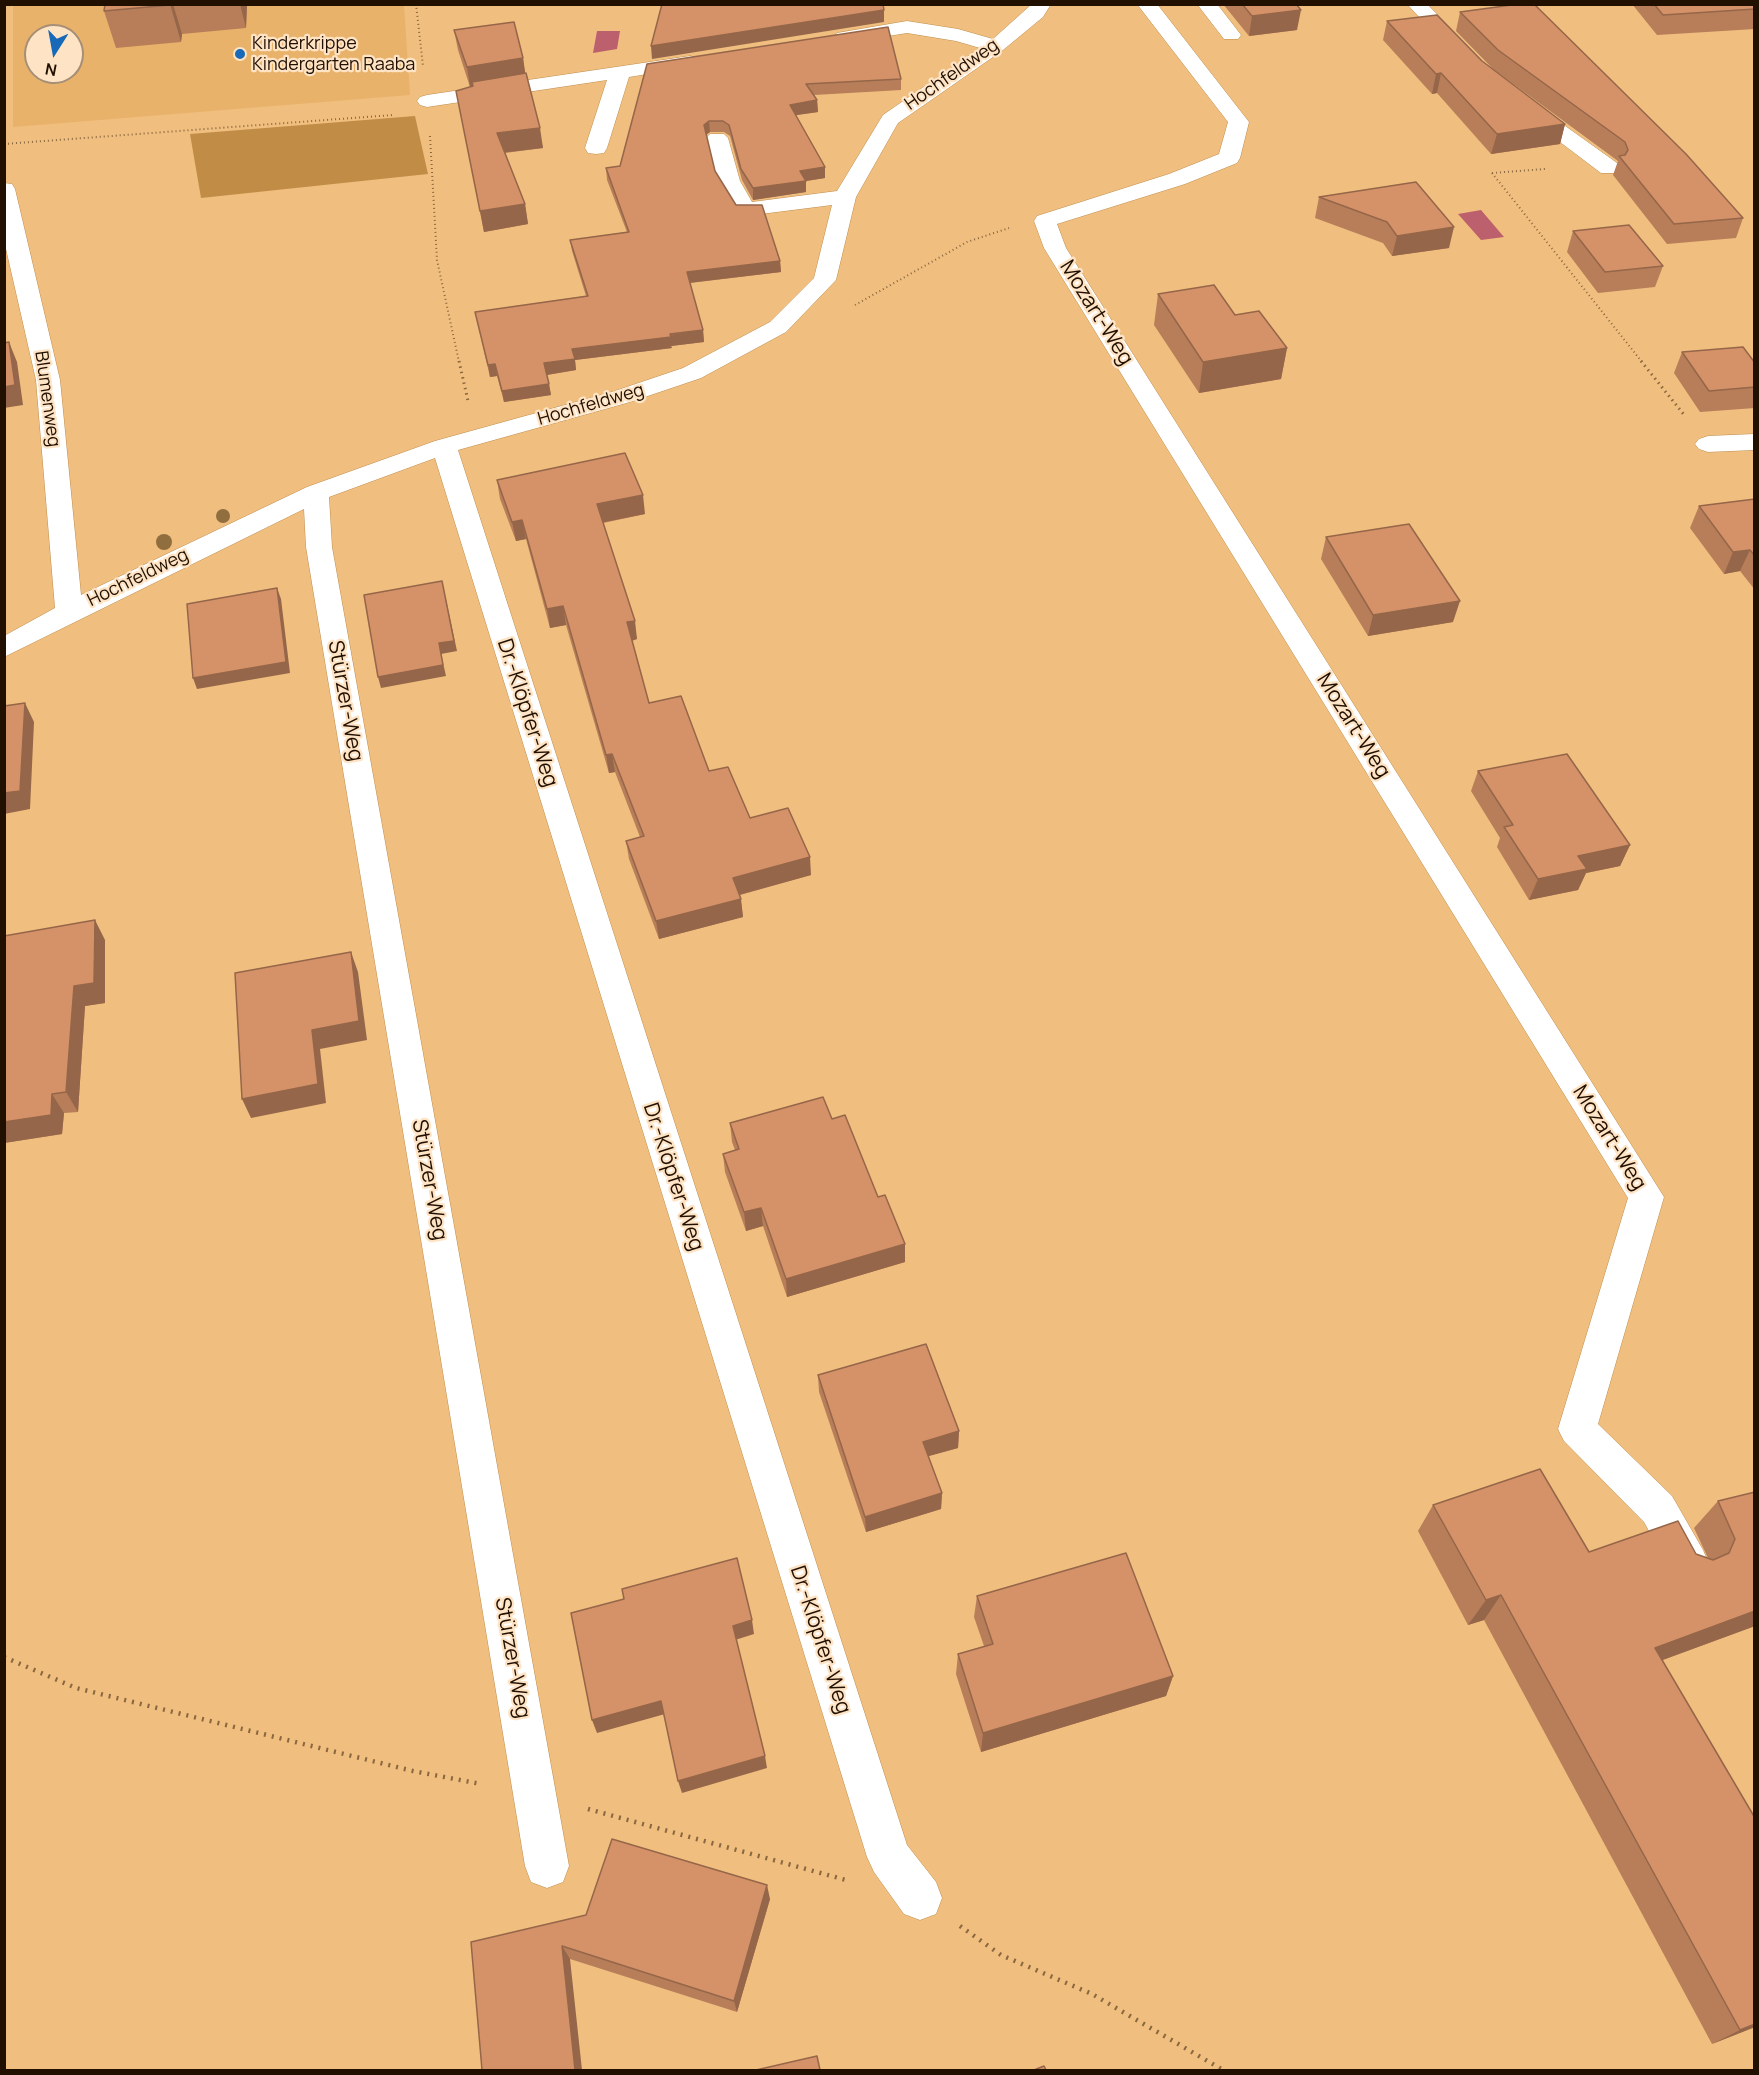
<!DOCTYPE html>
<html>
<head>
<meta charset="utf-8">
<style>
  body { margin:0 }
  #map { position:relative; width:1759px; height:2075px; overflow:hidden; background:#f0be7e; font-family:Manrope,sans-serif }
  canvas { display:block }
  .frame { position:absolute; inset:0; border:6px solid #210f00; pointer-events:none }
  .north { position:absolute; left:24px; top:24px; width:60px; height:60px; box-sizing:border-box; background:#fee4c5; border:2px solid #a68f76; border-radius:50%; rotate:191deg; font-size:16px; font-weight:700; line-height:24px; text-align:center; color:#210f00 }
  .north::after { content:''; display:block; margin:auto; width:21px; height:27px; background:#1869b8; clip-path:polygon(50% 0,100% 100%,50% 72%,0 100%) }
</style>
</head>
<body>
<div id="map">
<canvas width="1759" height="2075"></canvas>
<div class="frame"></div>
<div class="north">N</div>
</div>
<script>
const c = document.querySelector('canvas').getContext('2d');
c.lineJoin = 'round';
function fill(path, color) { c.fillStyle = color; c.fill(path, 'evenodd'); }
const toPath = rows => new Path2D(rows.map(r => 'M' + r).join(''));
function trace(path, color, width, dash) { c.strokeStyle = color; c.lineWidth = width; c.lineCap = dash ? 'butt' : 'round'; c.setLineDash(dash || []); c.stroke(path); }
function drawText(font, color, halo, rows, align = 'center') {
  c.font = font + ' Manrope,sans-serif'; c.lineWidth = 4.5; c.setLineDash([]); c.textBaseline = 'middle'; c.strokeStyle = halo; c.fillStyle = color; for (const [text, x, y, turn = 0] of rows) {
    c.save(); c.translate(x, y); c.rotate((+turn || 0) * Math.PI / 180); c.textAlign = isNaN(turn) ? turn : align; if (halo) c.strokeText(text, 0, 0); c.fillText(text, 0, 0); c.restore();
  }
}
fill(toPath([
  [13,5,404,5,410,95,13,127],
  [36,36,72,36,72,72,36,72]
]), '#e9b26a');
fill(toPath([
  [415,116,428,174,201,198,190,134]
]), '#c18d46');
fill(toPath([
  [597,31,620,31,617,49,593,53],
  [1481,210,1504,237,1481,240,1458,214]
]), '#bc606d');
const minor = toPath([
  [1032,4,1051,4,1043,17,1003,50,898,123,856,197,836,280,786,332,701,378,630,402,458,450,907,1845,936,1882,942,1898,936,1914,920,1920,904,1914,874,1872,867,1857,435,458,329,497,332,547,569,1866,563,1882,547,1888,531,1882,525,1866,306,547,304,509,4,657,4,636,55,608,36,380,4,240,4,183,12,184,15,189,60,380,81,595,307,487,435,441,612,392,683,368,770,322,814,278,832,205,745,216,737,214,718,181,706,138,710,134,724,134,728,138,740,181,752,202,837,191,883,115,980,48,956,41,907,33,844,43,837,41,834,37,837,33,907,21,958,29,993,39,1032,4],
  [1137,4,1157,4,1249,122,1240,158,1237,163,1185,184,1057,224,1066,248,1664,1197,1598,1424,1672,1496,1703,1550,1709,1564,1703,1578,1689,1583,1675,1578,1644,1522,1564,1441,1558,1429,1628,1198,1044,248,1034,221,1037,216,1169,174,1219,154,1228,122,1137,4],
  [1197,4,1217,4,1241,35,1238,39,1224,39,1197,4],
  [1407,4,1427,4,1465,43,1468,47,1465,51,1451,51,1407,4],
  [690,56,697,58,700,62,697,66,629,77,607,148,604,153,596,154,588,153,585,148,607,80,427,107,420,105,417,101,420,97,427,95,690,56],
  [1526,101,1533,103,1617,163,1620,168,1617,173,1601,173,1519,111,1516,107,1519,103,1526,101],
  [1754,434,1754,450,1708,452,1699,449,1695,444,1699,439,1708,436,1754,434]
]);
trace(minor, '#be8e4f', 1);
trace(toPath([
  [416,4,423,66],
  [430,136,437,260,459,362],
  [4,144,393,115],
  [1492,173,1642,362],
  [1492,173,1545,169],
  [855,305,967,242,1009,228]
]), '#89673f', 2, [1, 3]);
trace(toPath([
  [459,361,468,401],
  [1641,361,1685,416]
]), '#89673f', 3, [1.5, 4]);
trace(toPath([
  [4,1657,76,1688,413,1771,481,1784],
  [588,1809,846,1880],
  [960,1926,1001,1955,1092,1994,1223,2070]
]), '#89673f', 4.5, [2, 6]);
fill(minor, '#fff');
c.fillStyle = '#916e3e';
for (const [x, y, r] of [
  [223,516,7],
  [164,542,8]
]) { c.beginPath(); c.arc(x, y, r, 0, 2 * Math.PI); c.fill(); }
fill(toPath([
  [105,4,247,4,246,28,182,34,181,42,116,48,104,11],
  [1223,4,1296,4,1297,30,1249,36],
  [1632,4,1755,4,1755,29,1657,35],
  [1460,12,1743,218,1736,238,1667,244,1613,175,1618,161,1493,69,1456,31],
  [1387,21,1482,61,1565,124,1560,144,1491,154,1437,93,1432,94,1383,40],
  [454,30,523,58,525,73,543,148,505,153,525,204,528,224,484,232,460,111,470,87,458,50],
  [647,64,901,79,901,90,814,95,817,100,818,112,796,115,825,167,825,178,806,181,806,192,753,200,742,180,730,136,724,132,710,132,706,135,715,171,736,205,780,261,781,272,690,283,703,330,704,342,671,346,672,348,575,360,576,370,547,375,551,395,504,402,497,376,490,377,475,312,586,296,572,251,570,240,627,232,607,180,606,168,620,166],
  [1416,182,1449,248,1392,256,1383,243,1315,218,1319,197],
  [1573,231,1663,266,1655,287,1598,293,1567,252],
  [1158,294,1235,315,1287,348,1281,379,1199,393,1154,325],
  [1682,352,1755,363,1755,408,1700,412,1674,373],
  [497,480,645,514,603,523,637,639,632,641,649,703,750,818,811,875,740,895,743,917,659,939,629,859,626,841,640,837,615,772,609,773,566,625,550,628,526,539,516,541,500,499],
  [1755,499,1755,590,1740,571,1724,574,1690,528,1699,506],
  [1326,537,1453,622,1368,636,1321,559],
  [1478,771,1630,845,1620,866,1586,873,1578,890,1529,900,1497,847,1500,838,1471,791],
  [105,940,105,1003,85,1006,78,1112,64,1113,62,1134,4,1143],
  [832,1119,878,1197,905,1262,787,1297,763,1226,746,1231,725,1172,723,1154,735,1150,732,1142,730,1123],
  [818,1375,959,1431,958,1448,928,1456,942,1493,941,1509,866,1532,819,1392],
  [1755,1492,1755,1626,1662,1660,1755,1818,1755,2027,1712,2044,1484,1620,1468,1625,1418,1531,1433,1505,1589,1552,1696,1554,1708,1558,1694,1528,1718,1501],
  [977,1596,1173,1676,1166,1696,981,1752,956,1674,958,1654,984,1646,974,1617],
  [770,1899,737,2012,570,1959,471,1942]
]), '#b77e59');
fill(toPath([
  [170,4,173,4,182,34,181,42],
  [240,4,247,4,246,28],
  [884,10,884,22,652,59,651,46],
  [1301,10,1297,30,1249,36,1252,16],
  [523,58,526,78,472,82,473,87,470,87,467,67],
  [1441,73,1437,93,1432,94,1436,74],
  [817,100,818,112,790,116,790,105],
  [709,121,710,132,704,136,704,125],
  [1565,124,1560,144,1491,154,1497,134],
  [540,128,543,148,500,153,497,133],
  [825,167,825,178,806,181,806,192,753,200,753,188,800,171],
  [525,204,528,224,484,232,480,211],
  [1454,227,1449,248,1392,256,1397,236],
  [780,261,781,272,688,283,687,272],
  [703,330,704,342,671,346,672,348,575,360,576,370,546,375,544,363,572,349],
  [9,342,17,362,23,405,4,408,4,387],
  [1287,348,1281,379,1199,393,1203,362],
  [495,364,497,376,490,377,488,365],
  [549,384,551,395,504,402,502,391],
  [643,495,645,514,600,523,597,504],
  [522,520,526,539,516,541,512,522],
  [1750,550,1740,571,1724,574,1733,552],
  [442,581,457,651,441,654,446,676,381,688,378,677,439,643],
  [277,588,281,599,290,673,197,689,193,678],
  [1460,601,1453,622,1368,636,1373,615],
  [563,606,566,625,550,628,547,609],
  [635,621,637,639,630,641,627,622],
  [25,703,34,722,30,809,4,814,4,793],
  [612,754,615,772,609,773,606,755],
  [1630,845,1620,866,1586,873,1578,890,1529,900,1538,879,1578,856],
  [810,857,811,875,735,896,733,878],
  [741,899,743,917,659,939,656,921],
  [95,920,105,940,105,1003,85,1006,78,1112,66,1092,74,986],
  [351,952,358,972,367,1040,320,1049,326,1103,251,1118,242,1099],
  [52,1094,64,1113,62,1134,4,1143,4,1122],
  [761,1208,763,1226,746,1231,744,1212],
  [905,1244,905,1262,787,1297,786,1279],
  [959,1431,958,1448,922,1458,923,1442],
  [942,1493,941,1509,866,1532,865,1517],
  [1501,1595,1484,1620,1468,1625,1486,1600],
  [1755,1611,1755,1626,1633,1671,1655,1648],
  [752,1620,754,1634,735,1640,733,1626],
  [1173,1676,1166,1696,981,1752,983,1733],
  [661,1701,665,1714,597,1733,592,1720],
  [765,1756,767,1768,682,1793,678,1781],
  [767,1885,770,1899,737,2012,734,2001],
  [562,1946,570,1959,582,2070,575,2070],
  [1755,2024,1755,2027,1712,2044,1740,2030]
]), '#956649');
const building = toPath([
  [105,4,170,4,170,5,104,11,105,4],
  [662,4,883,4,884,10,651,46,662,4],
  [1242,4,1296,4,1301,10,1252,16,1242,4],
  [1519,4,1534,4,1686,154,1743,218,1674,224,1619,156,1625,155,1628,150,1625,142,1498,50,1460,12,1519,4],
  [1654,4,1755,4,1755,9,1663,15,1654,4],
  [1437,15,1482,61,1565,124,1497,134,1441,73,1436,74,1387,21,1437,15],
  [514,22,523,58,467,67,454,30,514,22],
  [888,27,901,79,806,84,817,100,790,105,825,167,800,171,806,181,753,188,741,169,729,125,723,121,709,121,704,125,715,171,736,205,762,205,780,261,687,272,703,330,670,334,671,337,572,349,575,359,544,363,549,384,502,391,495,364,488,365,475,312,588,296,570,240,629,232,606,168,620,166,647,64,888,27],
  [526,73,540,128,497,133,525,204,480,211,456,91,473,86,472,82,526,73],
  [1416,182,1454,227,1397,236,1387,222,1319,197,1416,182],
  [1629,225,1663,266,1605,272,1573,231,1629,225],
  [1214,285,1235,315,1259,311,1287,348,1203,362,1158,294,1214,285],
  [9,342,15,385,4,387,4,343,9,342],
  [1743,347,1755,363,1755,387,1709,391,1682,352,1743,347],
  [625,453,643,495,597,504,635,621,627,622,649,703,681,696,709,771,728,767,750,818,788,808,810,857,733,878,741,899,656,921,626,841,644,836,612,754,606,755,563,606,547,609,522,520,512,522,497,480,625,453],
  [1755,499,1755,556,1750,550,1733,552,1699,506,1755,499],
  [1409,524,1460,601,1373,615,1326,537,1409,524],
  [442,581,454,641,439,643,443,665,378,677,364,595,442,581],
  [277,588,286,662,193,678,187,604,277,588],
  [25,703,20,791,4,793,4,706,25,703],
  [1567,754,1630,845,1578,856,1587,869,1538,879,1504,827,1513,825,1478,771,1567,754],
  [95,920,94,983,74,986,66,1092,52,1094,51,1115,4,1122,4,936,95,920],
  [351,952,359,1021,312,1030,318,1084,242,1099,235,973,351,952],
  [823,1097,832,1119,845,1115,878,1197,885,1195,905,1244,786,1279,761,1208,744,1212,723,1154,739,1149,730,1123,823,1097],
  [926,1344,959,1431,923,1442,942,1493,865,1517,818,1375,926,1344],
  [1540,1469,1589,1552,1678,1521,1696,1554,1713,1560,1729,1553,1735,1539,1718,1501,1755,1492,1755,1611,1655,1648,1755,1818,1755,2024,1740,2030,1501,1595,1486,1600,1433,1505,1540,1469],
  [1126,1553,1173,1676,983,1733,958,1654,993,1644,977,1596,1126,1553],
  [737,1558,752,1620,733,1626,765,1756,678,1781,661,1701,592,1720,571,1613,624,1599,622,1589,737,1558],
  [612,1839,767,1885,734,2001,562,1946,575,2070,482,2070,471,1942,586,1915,612,1839],
  [817,2056,820,2070,756,2070,817,2056],
  [1044,2066,1046,2070,1034,2070,1044,2066]
]);
fill(building, '#d59268');
trace(building, '#956649', 1.5);
for (const [x, y, r, color] of [
  [240,54,6,"#1869b8"]
]) { const dot = new Path2D(); dot.arc(x, y, r, 0, 2 * Math.PI); c.fillStyle = color; c.fill(dot); trace(dot, '#fee4c5', 2); }
drawText('18px', '#210f00', '#fee4c5', [
  ["Kinderkrippe",252,44],
  ["Kindergarten Raaba",252,65]
], 'left');
drawText('18px', '#210f00', '#fee4c5', [
  ["Hochfeldweg",952,75,-35],
  ["Blumenweg",47,399,82],
  ["Hochfeldweg",591,405,-16],
  ["Hochfeldweg",138,578,-26]
]);
drawText('21px', '#210f00', '#fee4c5', [
  ["Mozart-Weg",1096,313,58],
  ["Stürzer-Weg",345,701,80],
  ["Dr.-Klöpfer-Weg",527,713,72],
  ["Mozart-Weg",1353,726,58],
  ["Mozart-Weg",1609,1138,58],
  ["Dr.-Klöpfer-Weg",673,1177,72],
  ["Stürzer-Weg",429,1180,80],
  ["Dr.-Klöpfer-Weg",820,1640,72],
  ["Stürzer-Weg",512,1658,80]
]);
</script>
</body>
</html>
